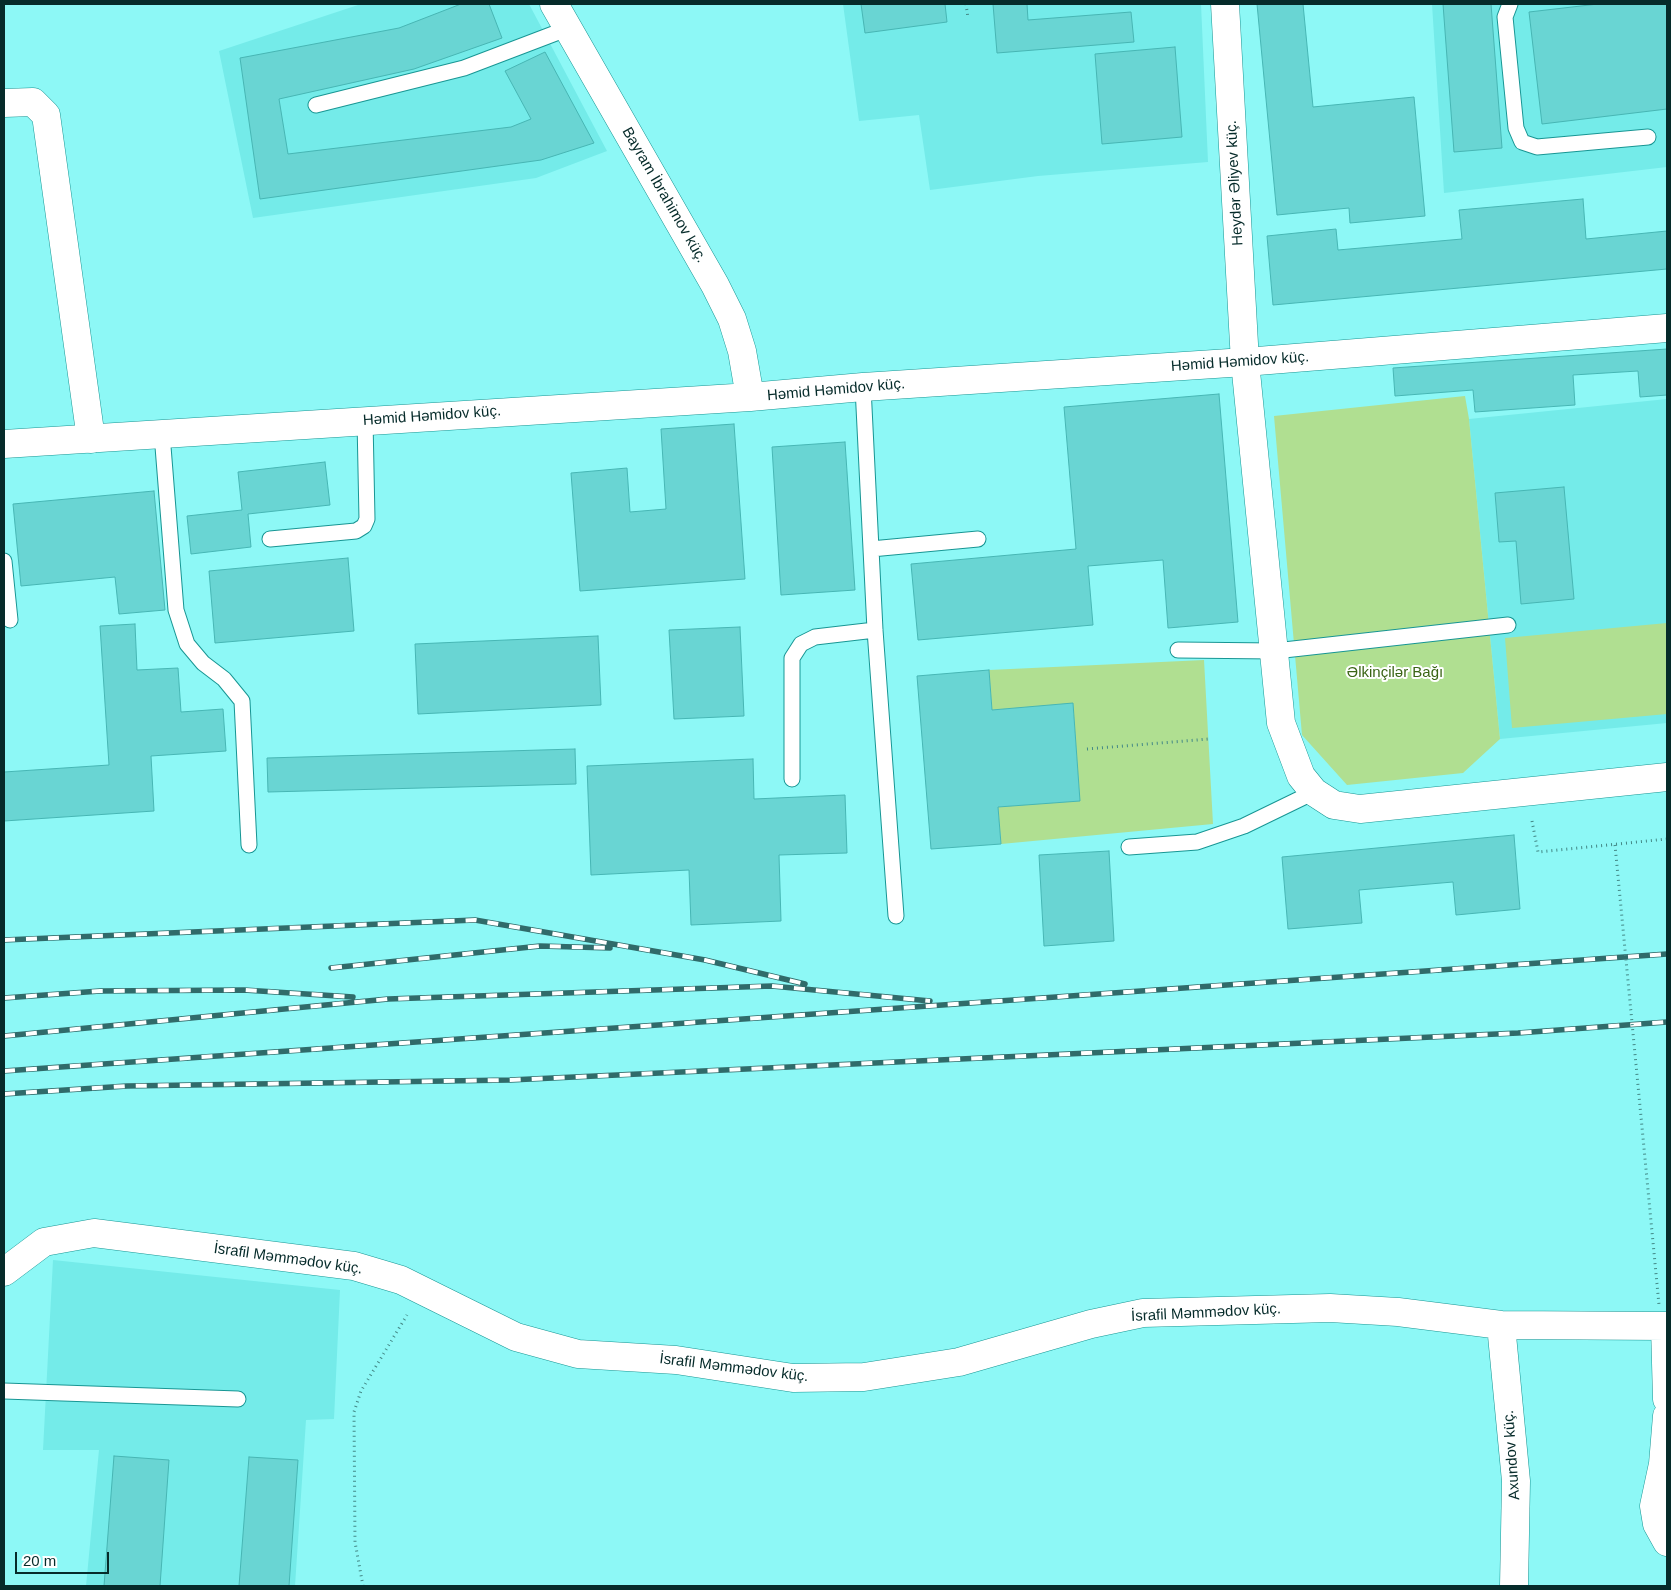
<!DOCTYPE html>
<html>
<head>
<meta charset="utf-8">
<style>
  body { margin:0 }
  #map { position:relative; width:1671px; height:1590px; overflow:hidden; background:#8df8f6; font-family:Helvetica,sans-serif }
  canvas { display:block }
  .frame { position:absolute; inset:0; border:5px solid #062b2a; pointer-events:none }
  .scale { position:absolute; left:15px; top:1552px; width:94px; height:22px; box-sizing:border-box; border:2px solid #062b2a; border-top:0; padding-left:6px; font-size:15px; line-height:18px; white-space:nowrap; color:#062b2a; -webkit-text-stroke:4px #fff; paint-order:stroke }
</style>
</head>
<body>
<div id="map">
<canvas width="1671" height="1590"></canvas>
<div class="frame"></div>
<div class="scale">20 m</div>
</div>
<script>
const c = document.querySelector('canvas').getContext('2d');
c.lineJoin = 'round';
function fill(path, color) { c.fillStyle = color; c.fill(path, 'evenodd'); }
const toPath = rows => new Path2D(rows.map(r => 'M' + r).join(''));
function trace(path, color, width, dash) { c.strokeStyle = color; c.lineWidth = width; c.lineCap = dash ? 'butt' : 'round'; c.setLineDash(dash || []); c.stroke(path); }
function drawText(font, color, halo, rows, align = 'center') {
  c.font = font + ' Helvetica,sans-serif'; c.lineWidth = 4; c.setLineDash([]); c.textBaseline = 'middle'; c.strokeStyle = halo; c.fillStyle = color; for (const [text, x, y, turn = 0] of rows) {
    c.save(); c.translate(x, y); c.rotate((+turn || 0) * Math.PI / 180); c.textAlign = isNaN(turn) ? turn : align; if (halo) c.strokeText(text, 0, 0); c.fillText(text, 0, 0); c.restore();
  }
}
fill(toPath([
  [361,4,529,4,607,151,536,178,253,218,219,51],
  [843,4,1201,4,1208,162,1038,176,930,190,919,115,859,121],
  [1432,4,1667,4,1667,167,1444,193],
  [1667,399,1667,723,1500,739,1469,419],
  [53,1260,340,1290,334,1419,306,1420,295,1586,86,1586,99,1450,43,1450]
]), '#74ebe9');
fill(toPath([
  [1465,396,1469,419,1500,739,1463,773,1347,785,1302,735,1274,416],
  [1667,623,1667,714,1512,728,1505,638],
  [1204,660,1213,824,1001,844,998,807,1080,800,1073,704,992,710,989,670]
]), '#b0df91');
const building = toPath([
  [461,4,489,4,502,38,414,69,279,99,288,154,511,127,531,119,505,71,545,52,594,143,541,160,260,199,240,58,399,28,461,4],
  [861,4,945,4,947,22,865,33,861,4],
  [993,4,1027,4,1028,20,1131,12,1134,42,997,53,993,4],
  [1257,4,1303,4,1313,107,1414,97,1425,216,1350,223,1349,208,1277,215,1257,4],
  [1443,4,1491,4,1502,148,1454,152,1443,4],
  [1598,4,1667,4,1667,109,1542,124,1529,12,1598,4],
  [1175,47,1182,137,1102,144,1095,54,1175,47],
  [1583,199,1586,239,1667,231,1667,269,1273,305,1267,236,1336,229,1338,250,1462,239,1459,210,1583,199],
  [1667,349,1667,395,1640,397,1638,371,1573,375,1575,405,1475,412,1473,390,1395,396,1393,368,1667,349],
  [1219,394,1238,622,1168,628,1163,560,1088,566,1093,625,918,640,911,564,1076,549,1064,407,1219,394],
  [734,424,745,579,580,591,571,473,627,468,630,512,666,509,661,429,734,424],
  [845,442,855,590,781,595,772,447,845,442],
  [325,462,330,505,248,514,251,547,191,554,187,516,242,510,238,472,325,462],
  [1564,487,1574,599,1521,604,1516,541,1499,542,1495,493,1564,487],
  [154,491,165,610,119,614,115,577,21,586,13,504,154,491],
  [348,558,354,631,215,643,209,571,348,558],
  [135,624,137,670,178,668,181,712,223,709,226,751,151,756,154,811,4,821,4,772,109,765,100,626,135,624],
  [740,627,744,716,674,719,669,630,740,627],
  [598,636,601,705,418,714,415,644,598,636],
  [989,670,992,710,1073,703,1080,801,998,807,1001,844,931,849,917,676,989,670],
  [575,749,576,784,268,792,267,758,575,749],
  [753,759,754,799,845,795,847,853,779,855,781,921,691,925,689,870,591,875,587,766,753,759],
  [1514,835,1520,909,1456,915,1453,882,1359,890,1362,923,1288,929,1282,857,1514,835],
  [1109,851,1114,941,1044,946,1039,855,1109,851],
  [114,1456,169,1460,160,1586,104,1586,114,1456],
  [249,1457,298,1460,289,1586,239,1586,249,1457]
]);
fill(building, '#69d5d3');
trace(building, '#47b6b4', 1);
const lane = toPath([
  [1510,4,1505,17,1516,128,1522,142,1537,147,1648,137],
  [316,105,464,68,569,28],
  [863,387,875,630,896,916],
  [162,434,176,610,187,644,203,663,224,679,242,701,249,845],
  [270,539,356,531,364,526,367,519,365,420],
  [871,549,978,539],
  [4,561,10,620],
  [1178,650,1275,651,1508,625],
  [792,779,792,658,801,644,815,637,875,630],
  [1129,847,1197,842,1244,826,1314,792],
  [4,1391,238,1399]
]);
const street = toPath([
  [4,103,33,102,46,115,91,439],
  [1245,362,1281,723,1301,776,1314,792,1334,805,1360,809,1667,777],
  [4,1272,44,1242,94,1233,354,1266,401,1280,516,1337,578,1354,676,1360,793,1378,864,1377,959,1362,1091,1324,1143,1313,1330,1308,1398,1312,1501,1325,1667,1326],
  [1501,1325,1516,1481,1514,1586],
  [1665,1326,1667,1399],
  [1667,1416,1663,1464,1654,1506,1657,1524,1667,1542]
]);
const secondary = toPath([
  [554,4,715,285,732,319,742,351,750,397],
  [1225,4,1245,362],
  [4,444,750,397,863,387,1245,362,1667,328]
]);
trace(lane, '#189694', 17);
trace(street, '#189694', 29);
trace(secondary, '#189694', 29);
trace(toPath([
  [966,4,968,18],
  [1087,749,1209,739],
  [1532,821,1538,852,1667,839],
  [363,1586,355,1542,354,1412,361,1391,407,1315]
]), '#438886', 3, [1, 4]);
trace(lane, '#fff', 15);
trace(street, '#fff', 28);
trace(secondary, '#fff', 28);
const rail = toPath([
  [4,940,475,920,705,960,805,984],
  [331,968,540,946,610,948],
  [4,998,100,991,244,990,353,997],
  [4,1036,388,999,772,986,930,1001],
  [4,1071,1667,954],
  [4,1094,127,1086,510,1080,1518,1033,1667,1022]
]);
trace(rail, '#306b6a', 5.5);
trace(rail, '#fff', 4, [11]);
trace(toPath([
  [1615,845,1659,1305]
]), '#438886', 3, [1, 4]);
drawText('15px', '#062b2a', '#fff', [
  ["Heydər Əliyev küç.",1235,183,-93],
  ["Bayram İbrahimov küç.",664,195,60],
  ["Həmid Həmidov küç.",1240,362,-4],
  ["Həmid Həmidov küç.",836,390,-5],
  ["Həmid Həmidov küç.",432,416,-4],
  ["İsrafil Məmmədov küç.",288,1259,8],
  ["İsrafil Məmmədov küç.",1206,1313,-3],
  ["İsrafil Məmmədov küç.",734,1368,7],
  ["Axundov küç.",1512,1455,-94]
]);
drawText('15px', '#3b6516', '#fff', [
  ["Əlkinçilər Bağı",1395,673]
]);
</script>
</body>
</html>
